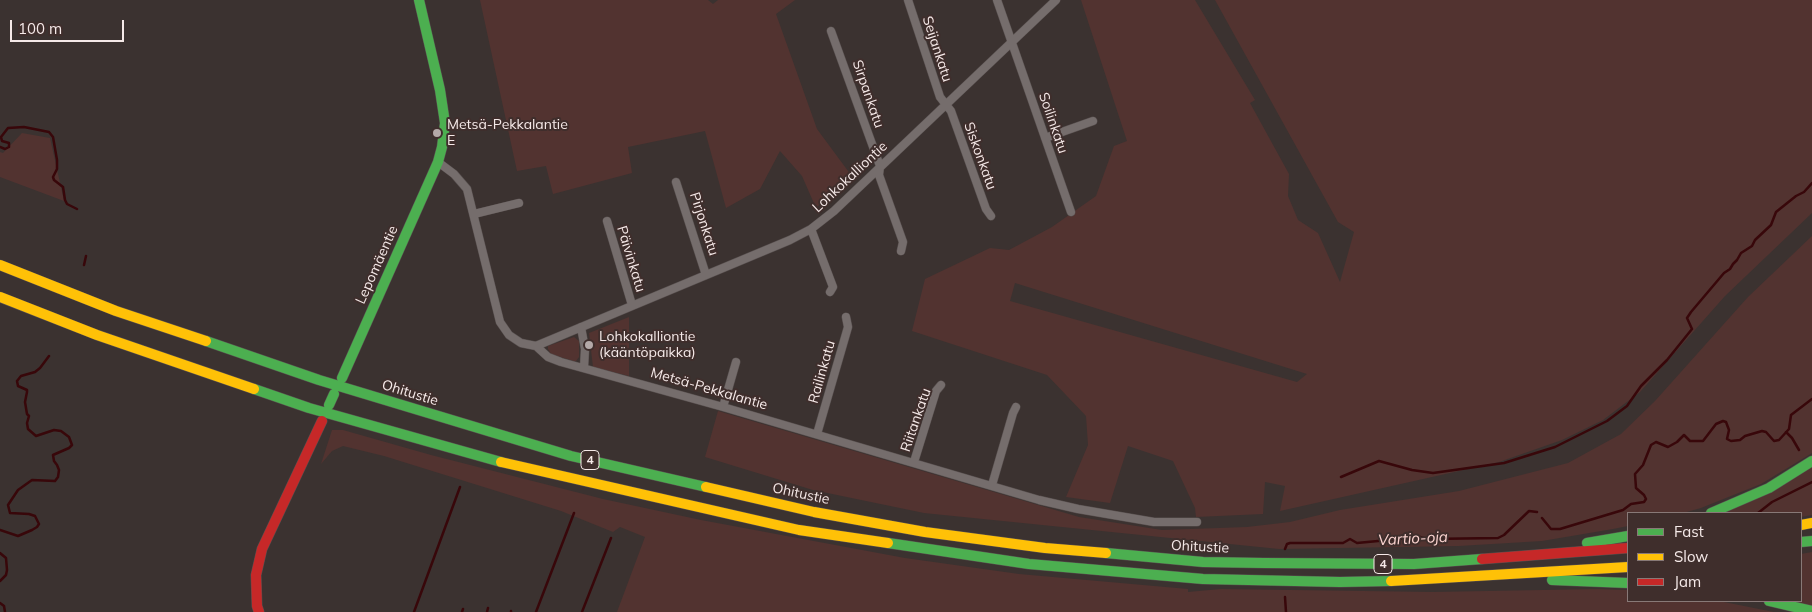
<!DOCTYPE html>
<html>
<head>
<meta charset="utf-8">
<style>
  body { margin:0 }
  #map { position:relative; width:1812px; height:612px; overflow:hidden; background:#3b3230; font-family:Mulish,sans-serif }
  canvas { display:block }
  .legend { position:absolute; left:1627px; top:512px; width:175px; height:90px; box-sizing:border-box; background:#3f2e2c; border:1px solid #887977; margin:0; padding:6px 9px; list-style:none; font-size:15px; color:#f5e9e8 }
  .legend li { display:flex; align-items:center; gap:10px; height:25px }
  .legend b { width:25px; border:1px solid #887977 }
  .scale { position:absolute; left:10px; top:20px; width:114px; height:22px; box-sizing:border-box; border:2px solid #f5e9e8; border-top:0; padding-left:6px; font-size:15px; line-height:18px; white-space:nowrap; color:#f5e9e8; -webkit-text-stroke:4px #3f2e2c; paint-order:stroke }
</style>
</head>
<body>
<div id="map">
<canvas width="1812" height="612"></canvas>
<ul class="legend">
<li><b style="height:6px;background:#4caf50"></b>Fast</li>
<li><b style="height:6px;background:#ffc107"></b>Slow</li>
<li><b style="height:6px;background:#c62828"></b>Jam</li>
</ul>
<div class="scale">100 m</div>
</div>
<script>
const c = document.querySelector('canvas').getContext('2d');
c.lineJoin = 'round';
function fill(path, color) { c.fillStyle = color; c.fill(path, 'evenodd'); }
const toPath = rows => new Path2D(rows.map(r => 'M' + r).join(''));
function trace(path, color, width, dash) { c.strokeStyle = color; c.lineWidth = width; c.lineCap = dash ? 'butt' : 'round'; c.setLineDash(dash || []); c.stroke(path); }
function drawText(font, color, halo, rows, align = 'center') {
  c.font = font + ' Mulish,sans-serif'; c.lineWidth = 4; c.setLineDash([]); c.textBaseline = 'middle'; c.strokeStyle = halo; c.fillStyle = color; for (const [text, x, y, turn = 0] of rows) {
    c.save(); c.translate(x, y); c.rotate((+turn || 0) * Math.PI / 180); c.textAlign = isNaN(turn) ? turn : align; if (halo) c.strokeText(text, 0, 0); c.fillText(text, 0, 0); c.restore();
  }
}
fill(toPath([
  [480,0,708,0,713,4,718,0,795,0,776,14,817,129,851,175,816,208,802,176,780,151,760,189,726,208,705,131,628,147,632,173,553,194,546,166,517,171],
  [1081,0,1195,0,1255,100,1250,103,1289,174,1288,196,1298,220,1318,233,1340,282,1354,232,1338,222,1215,0,1812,0,1812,213,1725,296,1640,392,1603,420,1562,440,1499,462,1280,511,1285,486,1265,482,1263,514,1196,517,1195,508,1173,461,1128,446,1110,503,1066,497,1088,445,1086,416,1047,375,912,331,925,279,990,248,1009,250,1052,227,1096,196,1114,146,1127,141],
  [1015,283,1307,374,1297,382,1010,301],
  [22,133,50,138,64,201,0,177,0,152,3,153],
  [1812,236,1812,453,1761,484,1701,508,1683,513,1628,513,1628,526,1613,529,1542,541,1459,546,1279,549,924,513,813,490,705,457,718,411,1079,517,1162,530,1247,527,1290,522,1340,510,1459,491,1568,463,1621,434,1655,401,1748,297],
  [629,317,629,376,593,367,589,333],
  [574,337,579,341,579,357,576,361,573,361,551,354,548,349,548,346],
  [332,430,343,430,431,455,603,499,701,520,905,558,1019,574,1188,589,1188,592,1221,589,1433,592,1597,589,1628,590,1628,601,1719,601,1774,612,617,612,645,537,620,527,613,532,561,511,384,456,343,446,332,451,321,464],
  [1812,466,1812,515,1801,517,1801,513,1725,513],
  [1812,552,1812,606,1789,601,1801,601,1801,554]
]), '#523330');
trace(toPath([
  [0,147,5,149,9,147,9,143,2,141,1,137,8,128,24,127,49,132,53,137,57,160,57,169,53,177,54,180,63,187,65,200,67,204,77,209],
  [84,265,86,256],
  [1786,432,1792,438,1799,450],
  [1341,477,1379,461,1412,470,1433,473,1504,463,1555,447,1607,421,1627,406,1641,386,1667,360,1692,329,1687,318,1691,312,1724,273,1730,269,1733,264,1737,260,1741,253,1752,246,1755,240,1771,225,1776,212,1796,196,1804,192,1812,183],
  [1758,513,1772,502,1812,482],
  [1542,518,1551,529,1560,529,1623,510,1631,504,1644,502,1646,499,1644,495,1636,488,1635,474,1643,465,1651,445,1656,442,1668,447,1677,442,1684,435,1690,441,1703,441,1716,424,1723,421,1726,422,1729,430,1727,439,1731,441,1740,440,1745,436,1762,431,1766,432,1774,441,1779,440,1789,429,1791,415,1812,399],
  [0,530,18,536,32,530,37,527,39,524,35,516,29,514,10,513,8,505,18,490,32,480,55,481,58,477,59,470,57,465,54,461,53,455,69,448,72,445,69,437,61,431,54,430,36,436,28,429,27,423,29,416,27,414,25,402,27,392,27,390,18,386,17,381,21,376,35,372,40,368,49,356],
  [1285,549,1287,544,1290,543,1343,543,1350,539,1357,543,1420,537,1428,539,1498,538,1504,535,1529,511,1537,512],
  [0,553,6,558,7,570,6,575,0,581],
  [1285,597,1286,612],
  [0,603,4,606,5,612],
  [414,612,460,487],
  [462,612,463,609],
  [487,612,488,608],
  [511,612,511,611],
  [536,612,574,513],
  [582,612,611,538]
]), '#38070a', 2.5);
const street = toPath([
  [908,0,940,97,951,111,986,209,991,216],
  [997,0,1071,212],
  [831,31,880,166,879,175,903,242,901,251],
  [1045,138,1093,121],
  [438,162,454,174,467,189,500,322,509,335,521,343,536,346,548,357,561,362,723,407,1039,500,1078,509,1154,522,1197,522],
  [676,182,706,275],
  [474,214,519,203],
  [607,221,632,305],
  [811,229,833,287,830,292],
  [581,327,585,349,584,368],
  [536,346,790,240,811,229,834,211,1056,0],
  [723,407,736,362],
  [817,434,848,327,846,317],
  [914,462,936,391,941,385],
  [992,485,1013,413,1016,407]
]);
const fast = toPath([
  [206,341,319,380,571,456,706,487],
  [342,378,438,162,442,147,445,123,440,90,419,0],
  [254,389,309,408,501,462],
  [329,405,334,394],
  [1711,513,1769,488,1812,461],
  [1801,542,1812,541],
  [888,543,1029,564,1203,579,1340,582,1391,581],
  [1587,543,1628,536],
  [1106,553,1203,562,1264,563,1414,564,1482,559],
  [1552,580,1628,583],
  [1769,601,1812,611]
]);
const slow = toPath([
  [0,265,116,311,206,341],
  [0,297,97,335,254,389],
  [501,462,799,530,888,543],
  [706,487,814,512,925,532,1045,548,1106,553],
  [1801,525,1812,523],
  [1391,581,1628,567]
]);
const jam = toPath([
  [1482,559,1628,548],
  [259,612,257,606,256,575,262,549,322,421]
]);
trace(street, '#58504f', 9);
trace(fast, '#58504f', 11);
trace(slow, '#58504f', 11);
trace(jam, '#58504f', 11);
trace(street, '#756d6c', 8);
trace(fast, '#4caf50', 10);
trace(slow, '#ffc107', 10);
trace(jam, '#c62828', 10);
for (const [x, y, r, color] of [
  [437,133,5,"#b4a9a8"],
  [589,345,5,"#b4a9a8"]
]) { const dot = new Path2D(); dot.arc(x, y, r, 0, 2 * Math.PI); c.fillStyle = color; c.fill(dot); trace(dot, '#3f2e2c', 2); }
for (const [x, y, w] of [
  [590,460,18],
  [1383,564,18]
]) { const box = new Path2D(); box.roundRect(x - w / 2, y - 9.5, w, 19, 4); c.fillStyle = '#3f2e2c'; c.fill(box); trace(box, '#f5e9e8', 1); }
drawText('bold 12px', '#f5e9e8', null, [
  ["4",590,460],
  ["4",1383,564]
]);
drawText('14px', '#f5e9e8', '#3f2e2c', [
  ["Seijankatu",937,49,72],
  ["Sirpankatu",868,94,71],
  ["Soilinkatu",1053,123,71],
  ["Siskonkatu",980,156,70],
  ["Lohkokalliontie",850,177,-43],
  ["Pirjonkatu",704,224,72],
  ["Päivinkatu",631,259,73],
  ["Lepomäentie",377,265,-66],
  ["Railinkatu",822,372,-74],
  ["Metsä-Pekkalantie",709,389,16],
  ["Ohitustie",410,393,17],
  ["Riitankatu",916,420,-71],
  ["Ohitustie",801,494,12],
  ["Ohitustie",1200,547,3]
]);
drawText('14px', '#f5e9e8', '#3f2e2c', [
  ["Metsä-Pekkalantie",447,125],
  ["E",447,141],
  ["Lohkokalliontie",599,337],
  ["(kääntöpaikka)",599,353]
], 'left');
drawText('italic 15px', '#fcd5d1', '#3f2e2c', [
  ["Vartio-oja",1413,539,-3]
]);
</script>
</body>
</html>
